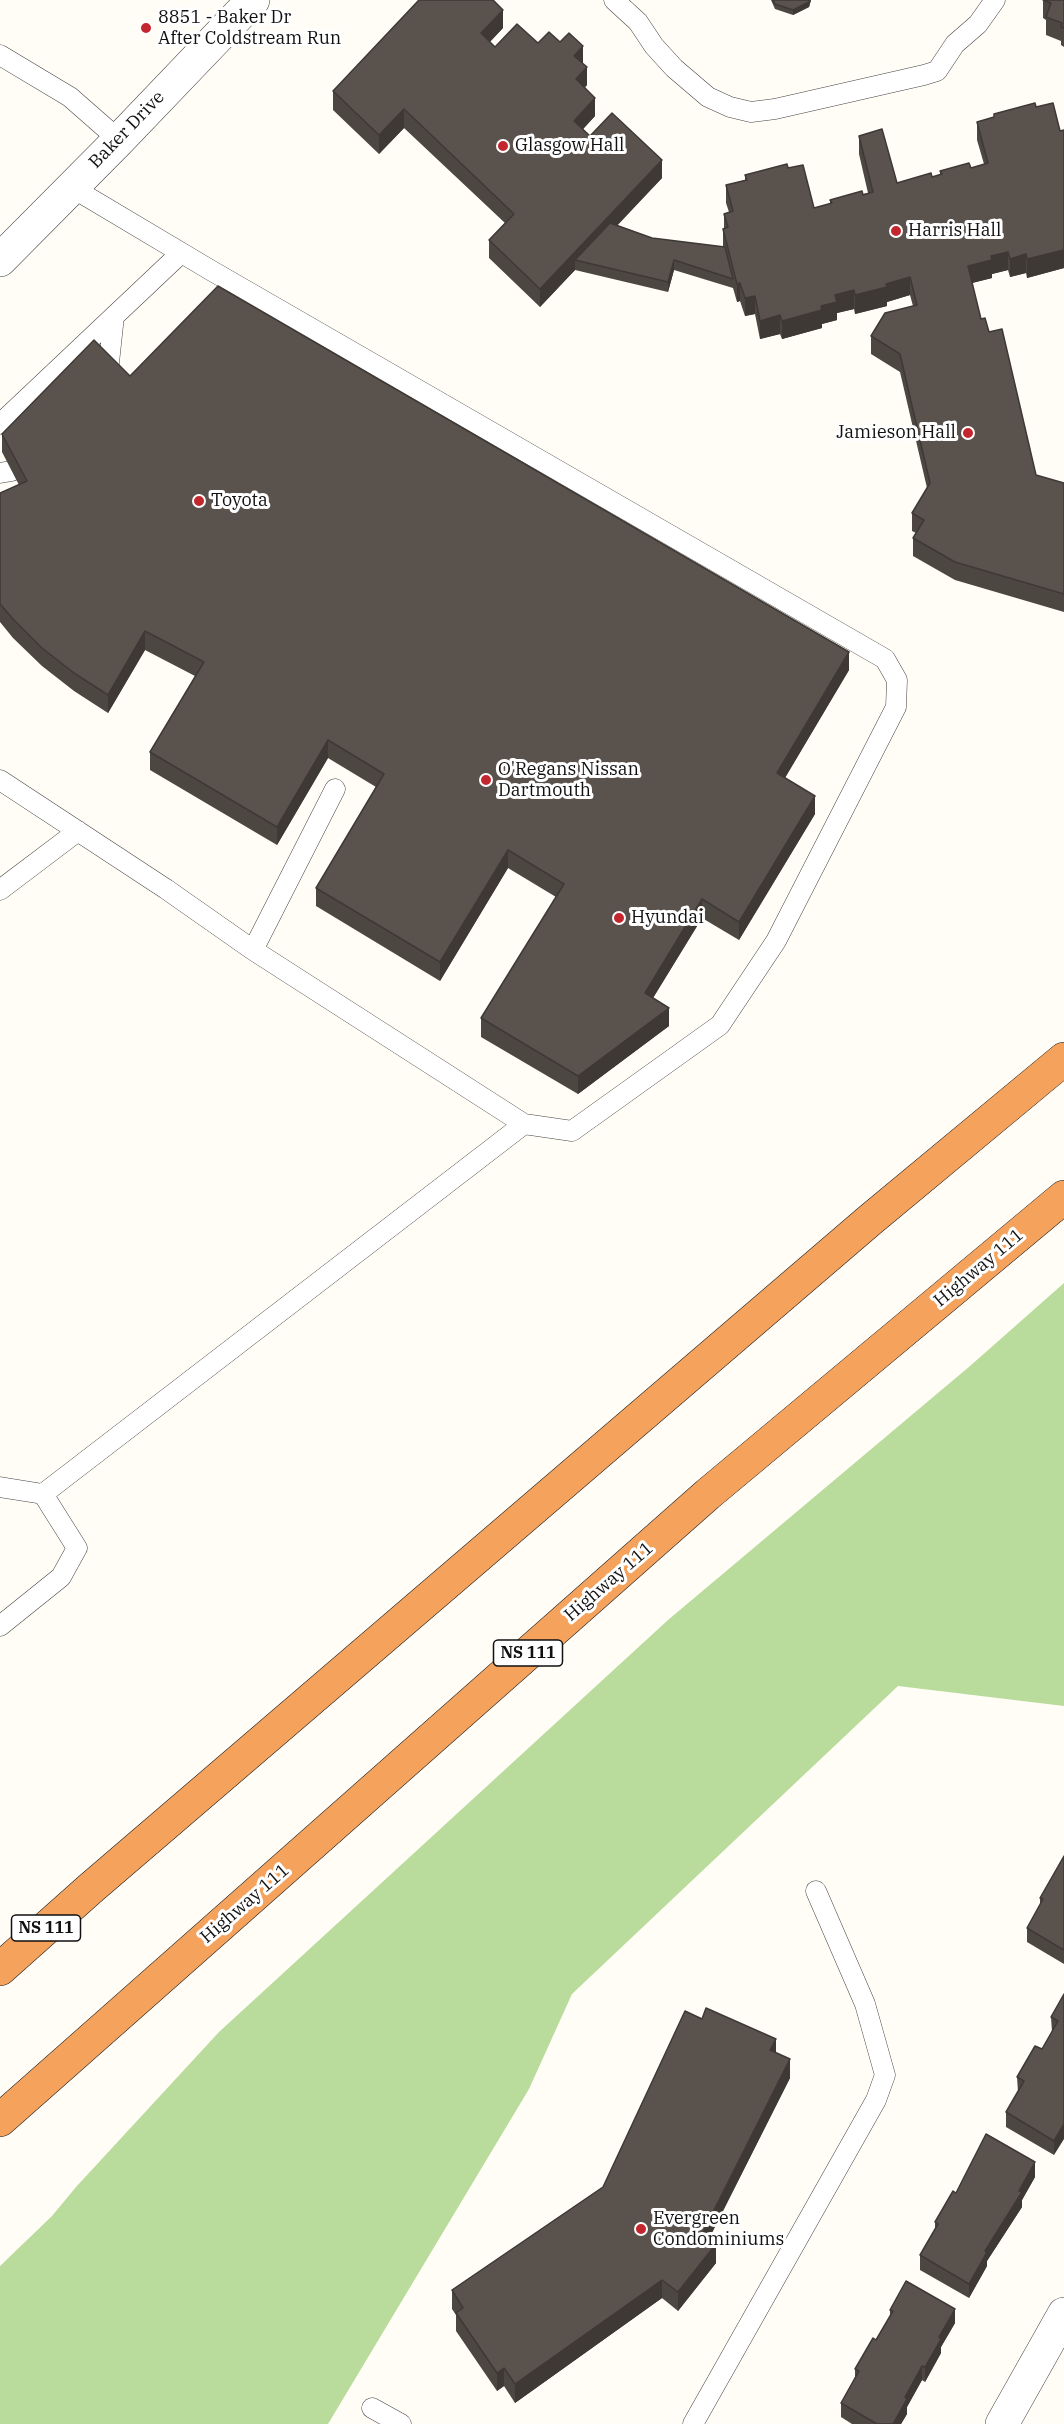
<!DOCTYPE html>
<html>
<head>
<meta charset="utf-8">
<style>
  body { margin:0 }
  canvas { display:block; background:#fffdf5 }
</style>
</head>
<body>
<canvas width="1064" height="2424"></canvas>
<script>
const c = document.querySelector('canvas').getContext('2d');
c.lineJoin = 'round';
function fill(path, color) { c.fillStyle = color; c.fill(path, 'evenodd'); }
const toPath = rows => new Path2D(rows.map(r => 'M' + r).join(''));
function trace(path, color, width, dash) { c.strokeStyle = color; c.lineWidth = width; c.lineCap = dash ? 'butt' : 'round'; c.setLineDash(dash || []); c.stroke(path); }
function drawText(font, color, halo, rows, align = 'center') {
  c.font = font + ' "IBM Plex Serif",serif'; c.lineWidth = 6; c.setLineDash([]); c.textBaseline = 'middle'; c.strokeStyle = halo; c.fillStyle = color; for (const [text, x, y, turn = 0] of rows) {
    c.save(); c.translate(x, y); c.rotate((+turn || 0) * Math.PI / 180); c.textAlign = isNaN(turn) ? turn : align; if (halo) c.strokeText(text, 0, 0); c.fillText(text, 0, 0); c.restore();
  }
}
fill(toPath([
  [1064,1283,1064,1706,898,1686,572,1994,529,2089,328,2424,0,2424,0,2266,52,2216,76,2187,219,2032,668,1620,970,1366]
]), '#b9dc9c');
const service = toPath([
  [614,0,638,22,654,46,674,68,708,97,730,107,751,112,775,109,924,75,937,71,955,44,978,24,995,0],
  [0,55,70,97,119,140],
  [108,372,114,316],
  [0,424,181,253],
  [0,473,12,471],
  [0,780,166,889,253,950,524,1124,572,1131,720,1025,776,941,896,707,897,680,885,659,212,271,71,187],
  [0,890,78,831],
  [253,950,335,789],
  [0,1487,43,1494,524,1124],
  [0,1626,61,1577,77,1548,43,1494],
  [372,2408,401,2424],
  [693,2424,876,2100,885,2075,865,2004,816,1891]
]);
const minor = toPath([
  [1002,2424,1064,2314]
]);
const tertiary = toPath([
  [0,260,119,140,253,0]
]);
const motorway = toPath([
  [0,1969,91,1888,870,1220,1064,1059],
  [0,2120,708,1494,1064,1197]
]);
trace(service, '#444', 21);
trace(minor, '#444', 34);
trace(tertiary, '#444', 34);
trace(motorway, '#222', 34);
trace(service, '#fff', 20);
trace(minor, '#fff', 33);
trace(tertiary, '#fff', 33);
trace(motorway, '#f5a25d', 33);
fill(toPath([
  [771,0,811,0,809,7,793,15,775,9],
  [1043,0,1064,0,1064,47,1061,45,1061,41,1046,35,1046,20,1043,18],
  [503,28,490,42,495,47,538,43,583,64,587,85,585,87,595,116,583,129,590,136,662,178,617,225,652,238,723,247,723,229,724,228,724,214,729,212,726,203,726,185,745,180,745,175,788,168,814,208,830,204,830,200,868,193,859,154,859,136,897,183,932,177,940,175,940,171,971,168,984,164,977,140,977,122,994,117,994,114,1036,107,1060,131,1064,130,1064,268,1027,278,1026,273,1010,277,1008,270,992,274,992,278,972,283,981,319,989,332,1036,475,1064,483,1064,612,955,580,913,556,913,538,916,533,912,531,912,513,927,488,900,372,871,354,871,336,913,306,910,295,887,302,887,306,855,314,854,309,837,313,837,320,822,324,822,328,782,339,780,334,760,339,755,314,745,316,740,301,737,302,733,288,674,270,668,292,575,270,540,307,489,258,489,240,505,223,404,128,379,154,333,110,333,91],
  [130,376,849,670,785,778,815,814,739,940,702,918,653,998,669,1026,578,1094,481,1037,481,1018,556,897,508,868,440,981,316,906,316,888,376,787,328,758,277,845,150,770,150,752,195,676,145,650,108,713,74,691,42,666,13,638,0,622,0,493,19,485,2,452,2,434],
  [1064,1856,1064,1964,1027,1942,1027,1928,1040,1904,1040,1898],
  [1064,1994,1054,2155,1006,2127,1006,2112,1018,2092,1017,2077,1042,2049,1052,2032,1051,2017],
  [776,2053,790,2078,709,2239,716,2263,678,2311,662,2298,515,2403,504,2386,497,2391,456,2331,456,2315,452,2309,452,2290,603,2187],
  [1035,2177,1022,2200,1022,2207,987,2261,987,2266,969,2298,920,2270,920,2255,935,2229,935,2222,956,2193],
  [890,2310,955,2323,941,2347,941,2353,925,2382,922,2380,907,2407,907,2414,901,2424,852,2424,841,2417,841,2403,855,2377,855,2369,876,2340,890,2316]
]), '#4d4742');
fill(toPath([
  [810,0,811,0,809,7,793,15,793,10],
  [503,10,503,28,481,51,481,33],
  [583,46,583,64,574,56],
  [587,67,587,85,576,97,576,79],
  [595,98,595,116,574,139,574,121],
  [404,109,404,128,379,154,379,135],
  [662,160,662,178,583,262,575,260,575,270,540,307,540,289],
  [1064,250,1064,268,1027,278,1027,259],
  [1008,252,1008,270,992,274,992,278,968,284,968,266,991,256],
  [1026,254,1026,273,1010,277,1010,259],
  [674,260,674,270,668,292,668,282],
  [910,277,910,295,887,302,887,306,855,314,855,295,886,284],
  [740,283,740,301,737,302,737,284],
  [854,290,854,309,837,313,837,320,822,324,822,328,782,339,782,321,821,306,835,295],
  [755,296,755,314,745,316,745,298],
  [780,315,780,334,760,339,760,321],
  [145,631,145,650,108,713,108,695],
  [849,652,849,670,777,791,777,773],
  [328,740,328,758,277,845,277,827],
  [815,796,815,814,739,940,739,922],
  [508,850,508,868,440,981,440,962],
  [702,899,702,918,645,1011,645,993],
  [669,1008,669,1026,578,1094,578,1076],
  [776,2039,776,2057,770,2050],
  [790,2059,790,2078,702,2252,702,2234],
  [1064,2124,1064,2139,1054,2155,1054,2141],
  [1035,2162,1035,2177,1022,2200,1022,2207,987,2261,987,2266,969,2298,969,2284,985,2251],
  [716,2244,716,2263,678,2311,678,2292],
  [662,2280,662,2298,515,2403,515,2384],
  [955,2309,955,2323,941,2347,941,2353,925,2382,925,2367,939,2337],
  [922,2366,922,2380,907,2407,907,2414,901,2424,893,2424,905,2397],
  [504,2368,504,2386,497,2391,497,2373]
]), '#3f3936');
const building = toPath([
  [419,0,493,0,503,10,481,33,495,47,517,24,538,43,549,32,560,42,569,33,583,46,574,56,587,67,576,79,595,98,574,121,590,136,612,113,662,160,540,289,489,240,514,214,404,109,379,135,333,91,419,0],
  [773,0,810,0,809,2,793,10,775,4,773,0],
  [1043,0,1064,0,1064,28,1061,27,1062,23,1046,17,1051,3,1043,0],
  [1035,103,1036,107,1053,103,1060,131,1064,130,1064,250,1027,259,1026,254,1010,259,1008,252,991,256,992,260,968,266,981,319,985,318,989,332,1002,329,1036,475,1064,483,1064,594,955,562,913,538,924,520,912,513,930,483,900,354,871,336,885,313,917,305,910,277,886,284,887,287,855,295,854,290,835,295,837,302,821,306,822,310,782,321,780,315,760,321,755,296,745,298,740,283,737,284,723,229,728,227,724,214,733,211,726,185,747,180,745,175,787,164,788,168,803,165,814,208,832,203,830,200,862,191,863,195,873,192,859,136,882,129,897,183,931,173,932,177,942,174,940,171,969,163,971,168,988,163,977,122,994,117,994,114,1035,103],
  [610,223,652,238,725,247,733,279,674,260,668,282,575,260,610,223],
  [218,286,849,652,777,773,815,796,739,922,702,899,645,993,669,1008,578,1076,481,1018,564,884,508,850,440,962,316,888,384,774,328,740,277,827,150,752,204,662,145,631,108,695,74,673,42,648,13,619,0,604,0,493,27,481,2,434,94,340,130,376,218,286],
  [1064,1856,1064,1950,1027,1928,1043,1899,1040,1898,1064,1856],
  [1064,1994,1064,2124,1054,2141,1006,2112,1024,2081,1017,2077,1035,2046,1042,2049,1058,2021,1051,2017,1064,1994],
  [706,2008,776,2039,770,2050,790,2059,702,2234,716,2244,678,2292,662,2280,515,2384,504,2368,497,2373,456,2313,463,2308,452,2290,603,2187,685,2011,702,2019,706,2008],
  [986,2134,1035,2162,1019,2191,1022,2192,985,2251,987,2252,969,2284,920,2255,938,2224,935,2222,953,2191,956,2193,986,2134],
  [906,2281,955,2309,939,2337,941,2339,925,2367,922,2366,905,2397,907,2399,893,2424,877,2424,841,2403,859,2371,855,2369,873,2338,876,2340,893,2311,890,2310,906,2281]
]);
fill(building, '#5a524d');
trace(building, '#3f3936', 1.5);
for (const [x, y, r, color] of [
  [146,28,6,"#c4262e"],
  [503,146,6,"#c4262e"],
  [896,231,6,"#c4262e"],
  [968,433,6,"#c4262e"],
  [199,501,6,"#c4262e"],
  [486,780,6,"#c4262e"],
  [619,918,6,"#c4262e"],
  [641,2229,6,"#c4262e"]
]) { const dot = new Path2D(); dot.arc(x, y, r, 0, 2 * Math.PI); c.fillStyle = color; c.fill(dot); trace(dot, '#fff', 2); }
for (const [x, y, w] of [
  [528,1653,69],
  [46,1928,69]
]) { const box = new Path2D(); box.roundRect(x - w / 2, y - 13, w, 26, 4.5); c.fillStyle = '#fff'; c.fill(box); trace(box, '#111', 1.5); }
drawText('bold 16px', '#111', null, [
  ["NS 111",528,1653],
  ["NS 111",46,1928]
]);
drawText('18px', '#111', '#fff', [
  ["8851 - Baker Dr",158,18],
  ["After Coldstream Run",158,39],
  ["Glasgow Hall",515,146],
  ["Harris Hall",908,231],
  ["Jamieson Hall",956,433,"right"],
  ["Toyota",211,501],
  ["O'Regans Nissan",498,770],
  ["Dartmouth",498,791],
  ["Hyundai",631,918],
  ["Evergreen",653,2219],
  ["Condominiums",653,2240]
], 'left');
drawText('18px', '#111', '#fff', [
  ["Baker Drive",127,130,-46],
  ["Highway 111",979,1268,-40],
  ["Highway 111",609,1582,-41],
  ["Highway 111",245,1904,-41]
]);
</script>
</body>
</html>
